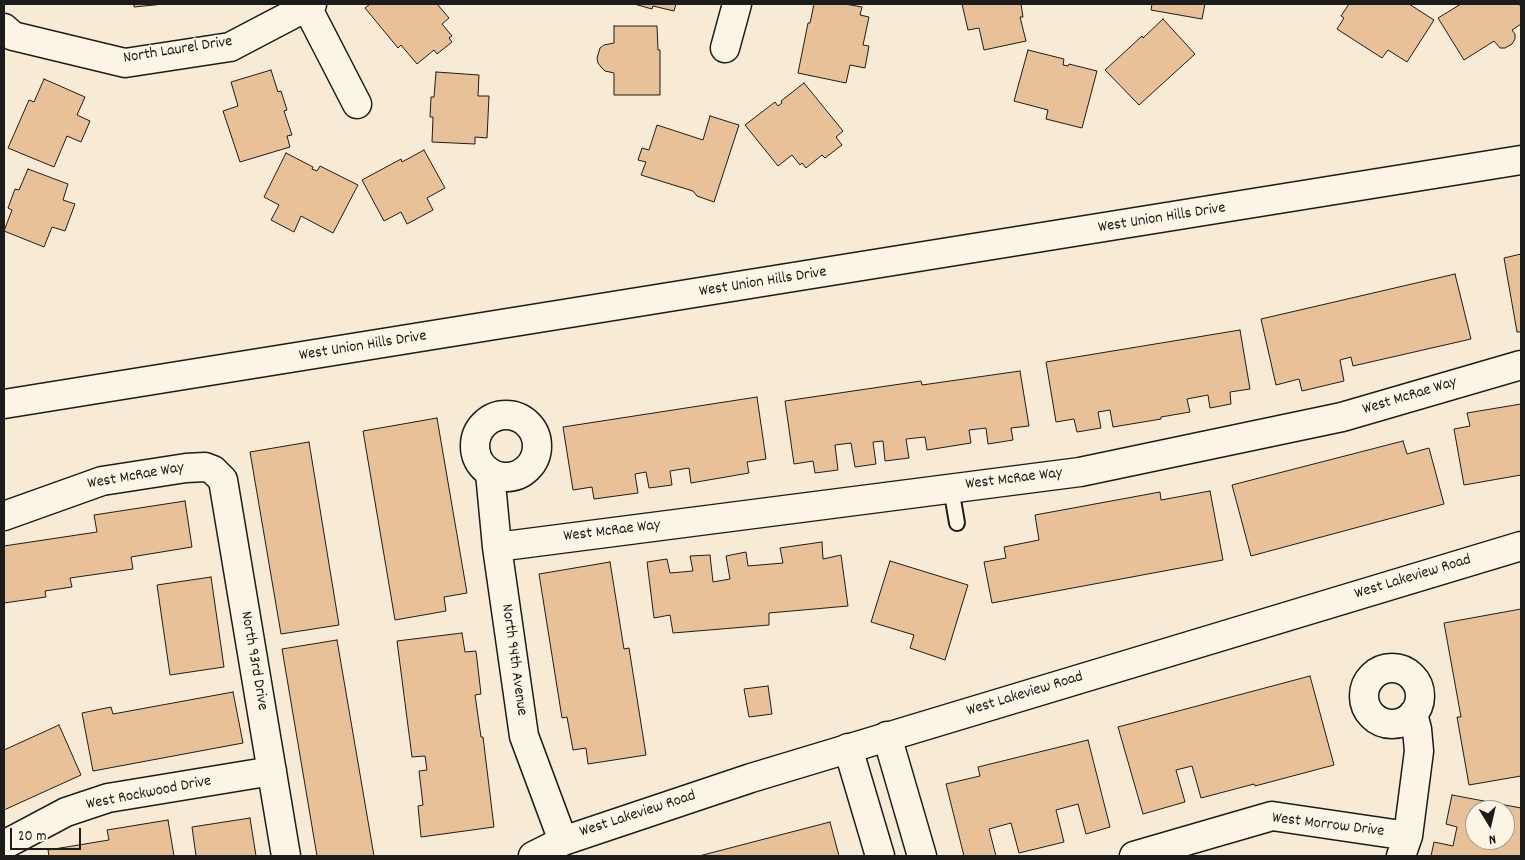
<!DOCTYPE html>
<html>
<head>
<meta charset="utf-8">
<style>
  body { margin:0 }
  #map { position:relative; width:1525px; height:860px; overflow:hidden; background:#f8ebd6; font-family:Dekko,sans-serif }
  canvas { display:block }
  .frame { position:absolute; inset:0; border:5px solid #1c1c1c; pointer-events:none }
  .north { position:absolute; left:1465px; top:800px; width:50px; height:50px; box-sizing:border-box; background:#fcf5e5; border:1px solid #a29e95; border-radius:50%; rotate:171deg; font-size:14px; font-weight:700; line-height:20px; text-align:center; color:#1c1c1c }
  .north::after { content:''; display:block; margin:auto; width:18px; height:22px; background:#1c1c1c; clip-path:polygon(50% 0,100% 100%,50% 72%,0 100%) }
  .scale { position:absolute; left:10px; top:828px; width:71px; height:22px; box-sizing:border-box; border:2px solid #1c1c1c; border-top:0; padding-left:6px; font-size:15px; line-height:18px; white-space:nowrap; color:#1c1c1c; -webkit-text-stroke:4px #fcf5e5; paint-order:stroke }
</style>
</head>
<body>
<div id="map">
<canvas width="1525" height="860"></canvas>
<div class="frame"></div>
<div class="north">N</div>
<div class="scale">20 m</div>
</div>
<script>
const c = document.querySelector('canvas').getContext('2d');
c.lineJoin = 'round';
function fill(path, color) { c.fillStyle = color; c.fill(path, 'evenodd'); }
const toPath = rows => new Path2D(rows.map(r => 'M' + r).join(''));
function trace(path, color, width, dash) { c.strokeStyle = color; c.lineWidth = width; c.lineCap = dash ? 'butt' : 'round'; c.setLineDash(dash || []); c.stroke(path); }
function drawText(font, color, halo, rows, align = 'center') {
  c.font = font + ' Dekko,sans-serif'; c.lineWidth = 4; c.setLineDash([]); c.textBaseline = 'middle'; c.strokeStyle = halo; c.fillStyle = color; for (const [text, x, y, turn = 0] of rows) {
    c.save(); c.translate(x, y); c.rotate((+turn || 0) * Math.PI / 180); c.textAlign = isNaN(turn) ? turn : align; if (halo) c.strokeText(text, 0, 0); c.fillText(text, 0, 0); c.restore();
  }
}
const building = toPath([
  [134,4,164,4,134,7,134,4],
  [370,4,437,4,449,18,442,24,452,36,449,38,452,42,437,54,434,50,417,64,401,45,398,48,365,8,370,4],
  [634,4,676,4,674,11,653,6,652,9,634,4],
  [814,4,845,4,862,7,860,15,869,17,863,45,869,46,865,68,850,65,846,83,798,73,808,23,810,23,814,4],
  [962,4,1021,4,1023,17,1020,17,1026,41,984,50,979,28,968,30,962,4],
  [1152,4,1205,4,1202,19,1151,10,1152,4],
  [1349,4,1409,4,1434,20,1407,62,1388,50,1382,58,1337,29,1344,18,1341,16,1349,4],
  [1461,4,1519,4,1521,7,1521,24,1512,30,1515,34,1515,39,1512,44,1505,48,1500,48,1494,41,1464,60,1438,18,1461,4],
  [1163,19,1195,54,1139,105,1105,70,1142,36,1143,38,1163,19],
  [614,26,657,26,658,50,660,50,660,95,614,95,614,73,605,71,601,67,598,63,597,58,600,48,604,45,614,43,614,26],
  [1028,50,1064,59,1063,65,1068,66,1069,64,1097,71,1082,128,1046,119,1048,110,1014,101,1028,50],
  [271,70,278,92,281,91,287,110,284,111,292,135,287,136,290,147,240,162,223,111,238,106,231,82,271,70],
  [436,72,479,75,478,96,489,96,487,138,475,137,475,144,432,142,433,117,430,117,431,97,434,97,436,72],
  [44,79,85,97,77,115,90,121,81,142,67,136,54,167,8,148,29,100,34,102,44,79],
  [804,83,843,131,836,137,842,145,825,158,822,155,806,168,802,163,800,165,792,155,778,166,745,125,775,102,778,106,782,103,781,101,804,83],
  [710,116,739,125,714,202,697,196,693,191,641,175,646,162,638,160,642,148,649,150,657,125,703,140,710,116],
  [424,150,445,188,427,198,433,210,407,224,401,212,384,221,362,180,401,159,402,162,424,150],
  [286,153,313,167,312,169,317,171,320,166,358,185,333,233,301,216,294,232,271,220,279,205,264,197,286,153],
  [28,169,68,184,63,200,75,204,65,231,52,227,44,247,4,231,12,210,8,208,15,189,19,190,28,169],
  [1521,254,1521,332,1517,332,1504,258,1521,254],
  [1455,274,1471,339,1353,366,1351,357,1340,360,1344,381,1302,391,1299,379,1276,385,1261,319,1455,274],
  [1240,330,1250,389,1230,392,1231,404,1210,408,1208,395,1187,399,1190,412,1161,417,1161,419,1113,427,1110,410,1098,412,1101,428,1077,432,1074,419,1056,422,1046,362,1240,330],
  [1020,371,1029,426,1011,428,1013,440,988,444,986,428,969,430,971,443,927,450,925,437,906,439,909,458,885,461,883,441,873,442,876,464,855,467,851,443,835,445,838,470,815,473,813,461,794,464,785,401,921,381,922,385,1020,371],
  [757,397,766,459,747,462,749,473,691,483,689,468,670,471,672,485,649,488,646,472,635,474,638,493,594,499,592,487,573,490,563,427,757,397],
  [1521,404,1521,475,1464,485,1454,429,1470,426,1467,413,1521,404],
  [437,418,467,593,444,597,446,611,395,620,363,431,437,418],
  [1403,441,1407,454,1429,448,1444,504,1251,556,1232,485,1403,441],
  [309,442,339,625,281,634,250,452,309,442],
  [1210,491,1223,560,992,603,984,562,1006,558,1004,547,1039,540,1035,515,1160,492,1161,500,1210,491],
  [185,501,192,547,131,557,133,569,70,578,72,587,45,591,46,597,4,603,4,546,97,532,94,515,185,501],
  [822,542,823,559,841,555,848,606,769,613,769,625,673,633,670,615,654,618,647,562,667,559,670,573,693,571,690,556,710,555,713,582,730,579,726,556,746,552,748,566,783,563,780,548,822,542],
  [890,561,968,585,945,660,910,648,914,635,871,622,890,561],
  [610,562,624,649,629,648,646,755,588,764,586,748,573,750,567,717,562,718,539,574,610,562],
  [211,577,224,667,170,675,157,585,211,577],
  [1521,609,1521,776,1469,785,1457,717,1461,717,1444,623,1521,609],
  [462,633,465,652,476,651,481,694,475,695,481,737,483,737,494,827,421,837,418,806,423,805,419,771,427,770,425,756,412,757,397,641,462,633],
  [337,640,374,856,317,856,282,649,337,640],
  [1310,676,1334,765,1255,786,1254,784,1201,798,1192,766,1176,770,1185,802,1143,814,1118,727,1310,676],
  [768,686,772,714,749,717,744,689,768,686],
  [233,692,243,743,93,771,82,713,111,707,113,714,233,692],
  [59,725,81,775,4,810,4,750,59,725],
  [1088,740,1110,827,1086,834,1078,804,1056,810,1064,842,1019,853,1011,823,989,829,996,856,964,856,946,784,980,776,978,767,1088,740],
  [1452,795,1521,808,1521,856,1431,856,1434,842,1453,846,1457,827,1446,824,1452,795],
  [1475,810,1505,810,1505,840,1475,840,1475,810],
  [250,818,256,856,196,856,192,827,250,818],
  [168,820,174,856,49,856,48,850,109,840,107,830,168,820],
  [830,822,839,856,699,856,830,822]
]);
fill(building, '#e8c198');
trace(building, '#1c1c1c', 1);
const service = toPath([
  [951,488,957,523]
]);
const minor = toPath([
  [307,7,357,104],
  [4,28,13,36,125,63,230,47,312,4],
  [725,48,737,4],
  '475 446a31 31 0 1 1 62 0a31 31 0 1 1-62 0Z',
  [490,473,497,547,524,736,563,841],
  [4,516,102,481,186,468,205,467,213,470,223,480,286,856],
  [497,547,1080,472,1342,417,1521,365],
  '1364 696a28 28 0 1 1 56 0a28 28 0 1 1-56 0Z',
  [887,736,922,856],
  [848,748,880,856],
  [4,845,66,812,108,798,272,771],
  [1134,856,1272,816,1408,836],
  [1401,856,1408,836,1419,751,1417,729,1413,714]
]);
const tertiary = toPath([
  [533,856,563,841,751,778,1521,546]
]);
const secondary = toPath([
  [4,404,1521,160]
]);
trace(service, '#1c1c1c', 18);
trace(minor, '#1c1c1c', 31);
trace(tertiary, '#1c1c1c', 31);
trace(secondary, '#1c1c1c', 31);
trace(service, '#fcf5e5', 14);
trace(minor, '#fcf5e5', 28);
trace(tertiary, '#fcf5e5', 28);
trace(secondary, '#fcf5e5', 28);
drawText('16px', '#1c1c1c', '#fcf5e5', [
  ["North Laurel Drive",178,51,-9],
  ["West Union Hills Drive",1162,219,-9],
  ["West Union Hills Drive",763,283,-9],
  ["West Union Hills Drive",363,347,-9],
  ["West McRae Way",1410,397,-17],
  ["West McRae Way",136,477,-10],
  ["West McRae Way",1014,480,-7],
  ["West McRae Way",612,532,-7],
  ["West Lakeview Road",1413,578,-17],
  ["North 94th Avenue",513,660,82],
  ["North 93rd Drive",253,661,80],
  ["West Lakeview Road",1025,695,-17],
  ["West Rockwood Drive",149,794,-11],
  ["West Lakeview Road",638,815,-18],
  ["West Morrow Drive",1328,826,7]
]);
</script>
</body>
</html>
